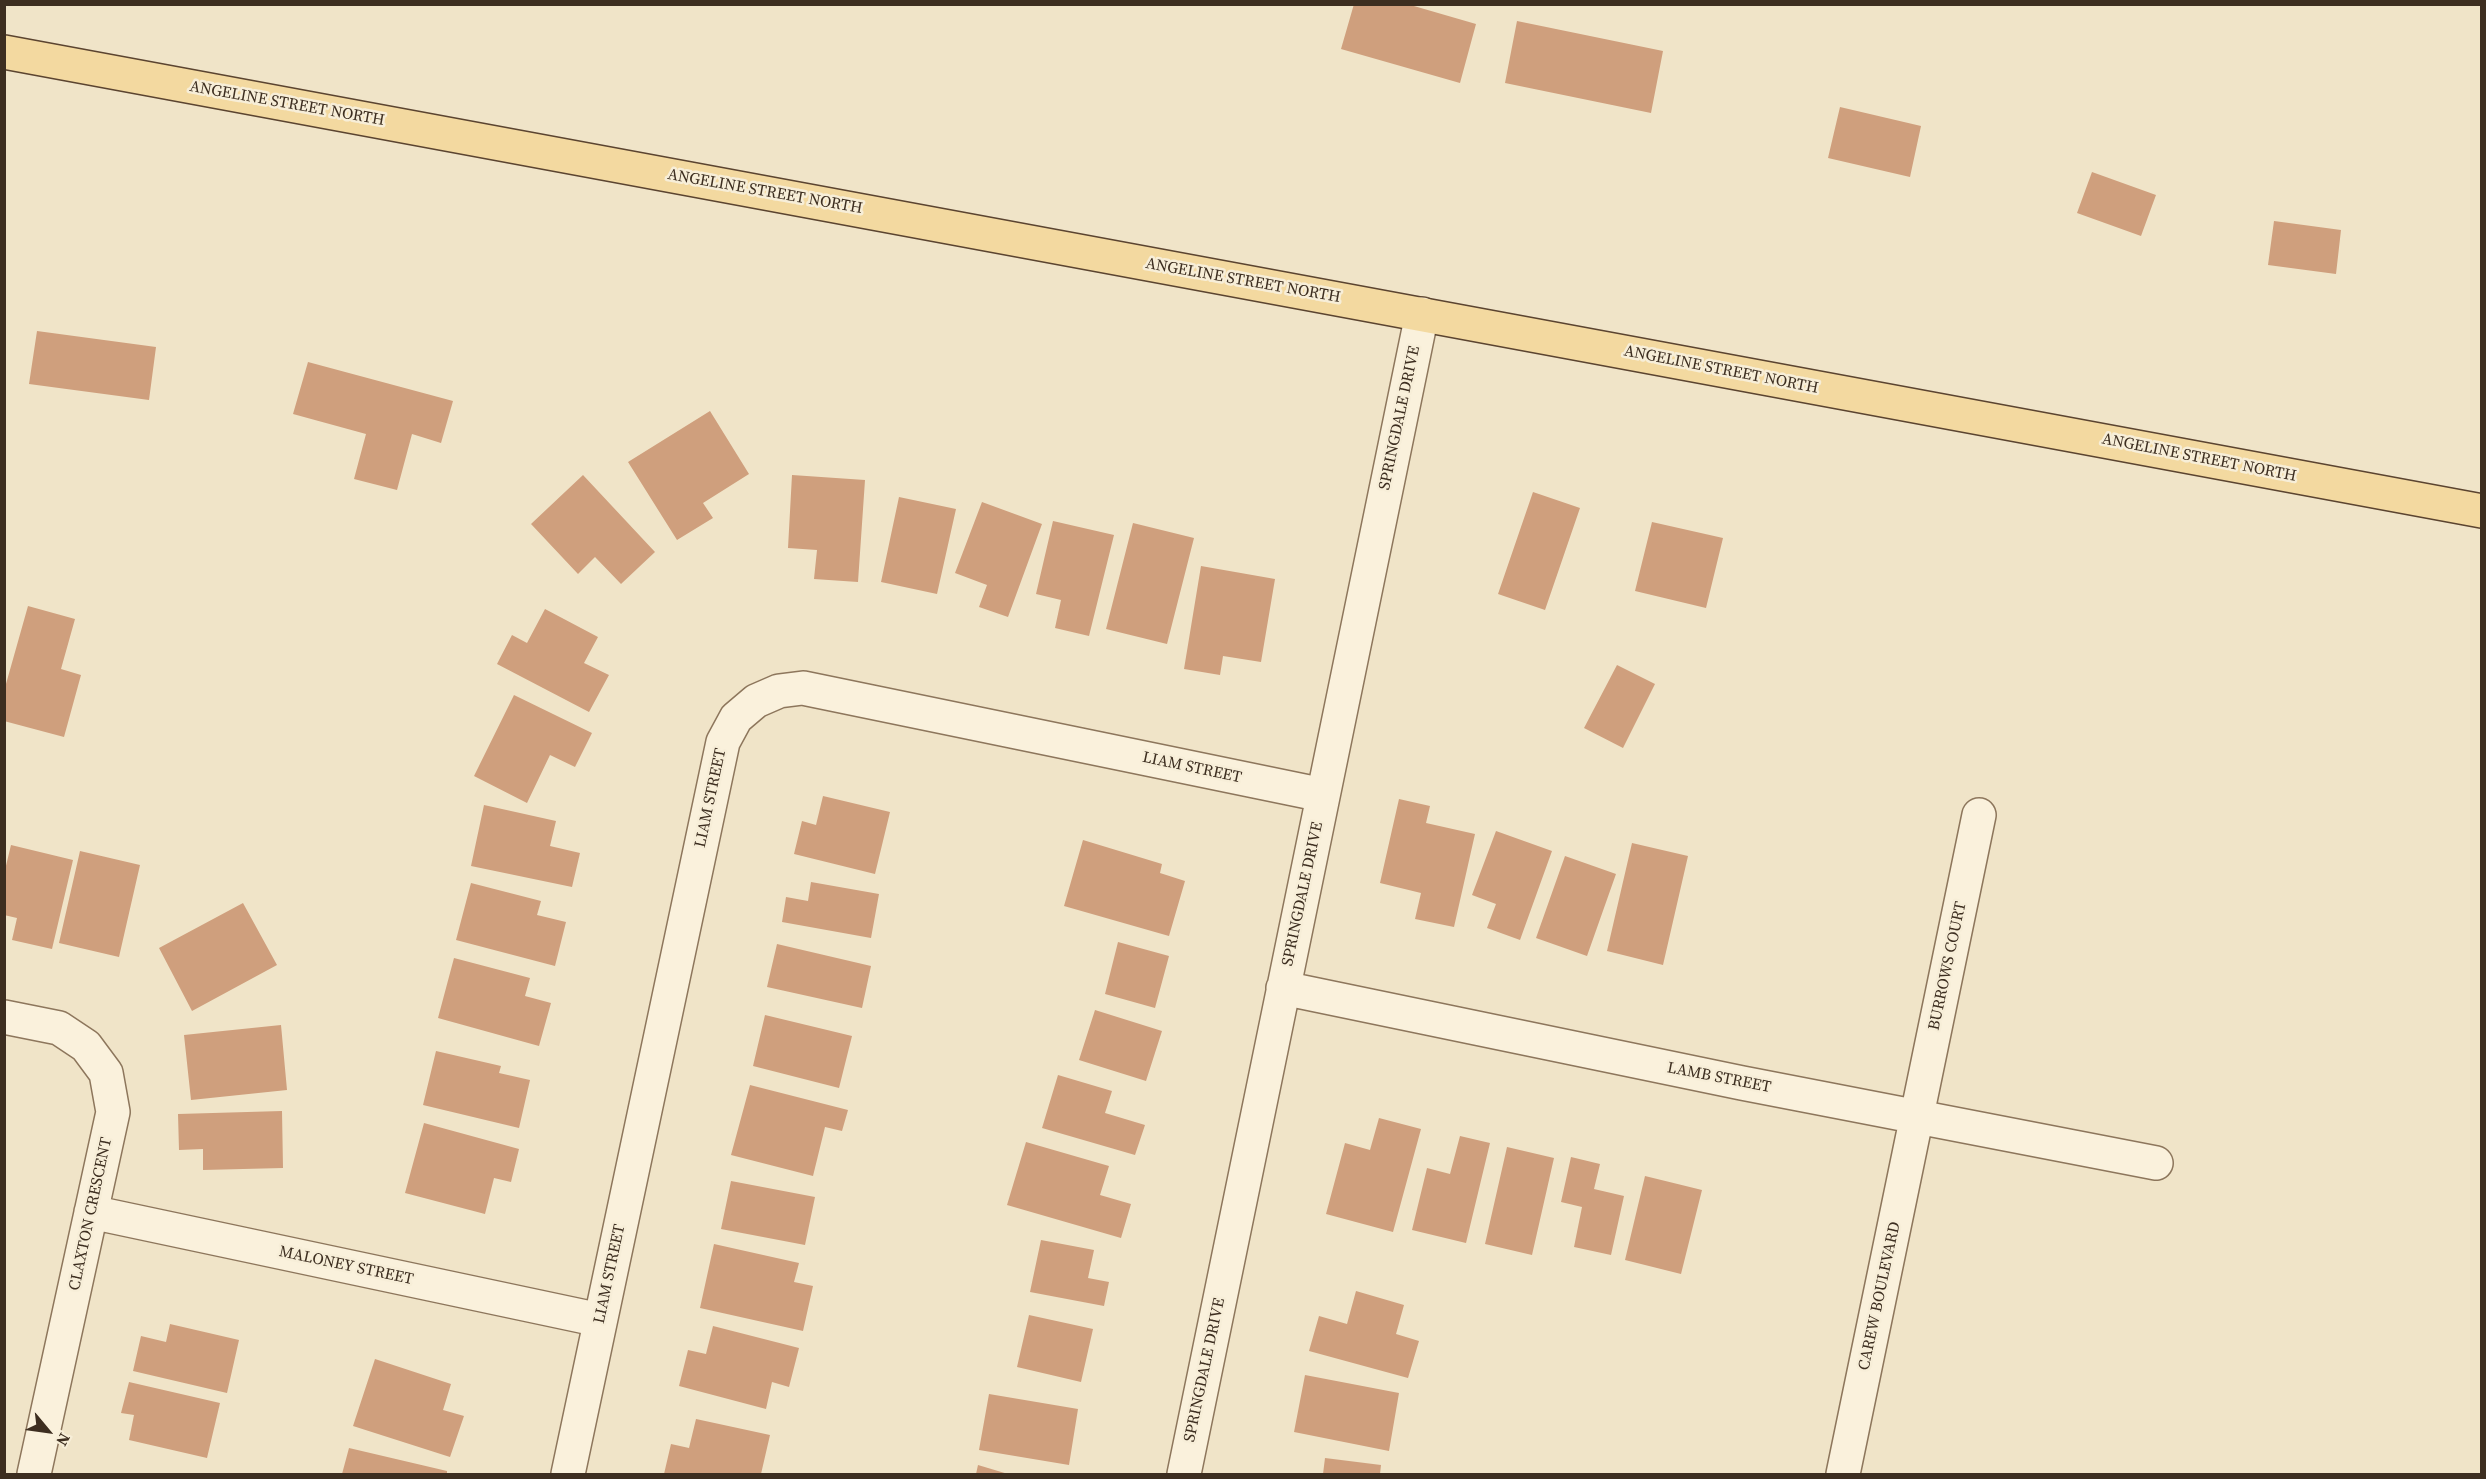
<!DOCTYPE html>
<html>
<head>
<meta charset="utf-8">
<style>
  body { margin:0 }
  #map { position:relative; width:2486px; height:1479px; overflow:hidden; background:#f0e4c8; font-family:"Source Serif 4",serif }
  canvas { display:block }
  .frame { position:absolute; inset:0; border:6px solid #3d2e20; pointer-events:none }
  .north { position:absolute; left:18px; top:1401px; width:60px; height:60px; -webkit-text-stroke:4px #f7eed8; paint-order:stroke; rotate:119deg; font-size:16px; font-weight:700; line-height:24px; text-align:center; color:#3d2e20 }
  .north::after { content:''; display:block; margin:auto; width:21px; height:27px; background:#3d2e20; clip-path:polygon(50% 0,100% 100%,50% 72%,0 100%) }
</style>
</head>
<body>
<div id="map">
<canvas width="2486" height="1479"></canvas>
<div class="frame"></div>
<div class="north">N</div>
</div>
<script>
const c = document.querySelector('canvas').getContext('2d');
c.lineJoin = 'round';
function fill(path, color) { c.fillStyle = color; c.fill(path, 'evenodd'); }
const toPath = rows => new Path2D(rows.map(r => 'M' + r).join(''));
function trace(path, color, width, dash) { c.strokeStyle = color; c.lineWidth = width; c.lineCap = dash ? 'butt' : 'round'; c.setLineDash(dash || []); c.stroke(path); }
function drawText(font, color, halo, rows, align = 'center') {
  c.font = font + ' "Source Serif 4",serif'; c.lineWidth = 5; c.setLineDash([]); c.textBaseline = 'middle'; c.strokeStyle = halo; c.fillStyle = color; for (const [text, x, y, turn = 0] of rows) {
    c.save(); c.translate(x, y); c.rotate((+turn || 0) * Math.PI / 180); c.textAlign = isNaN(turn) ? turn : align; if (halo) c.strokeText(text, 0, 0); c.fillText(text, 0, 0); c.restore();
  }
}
fill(toPath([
  [1354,4,1407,4,1476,24,1460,83,1341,49],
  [1517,21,1663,51,1651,113,1505,83],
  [1840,107,1921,126,1910,177,1828,158],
  [2092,172,2156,195,2141,236,2077,213],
  [2274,221,2341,230,2336,274,2268,265],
  [37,331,156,347,149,400,29,384],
  [308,362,453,401,441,443,412,434,397,490,354,479,366,434,293,414],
  [710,411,749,474,703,503,713,518,677,540,628,462],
  [583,475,655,552,621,584,595,557,578,574,531,524],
  [792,475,865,480,858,582,814,579,817,550,788,548],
  [1533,492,1580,508,1545,610,1498,594],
  [899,497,956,509,937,594,881,582],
  [982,502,1042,524,1008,617,979,607,987,585,955,573],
  [1053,521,1114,535,1089,636,1055,628,1061,600,1036,594],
  [1652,522,1723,538,1706,608,1635,591],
  [1133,523,1194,538,1167,644,1106,629],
  [1201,566,1275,579,1261,662,1223,656,1220,675,1184,669],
  [28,606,75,619,61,669,81,675,64,737,4,721,4,691],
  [545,609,598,637,584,663,609,675,589,712,497,664,512,635,527,643],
  [1617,665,1655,684,1623,748,1584,728],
  [514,695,592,733,575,767,550,755,527,803,474,776],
  [823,796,890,812,875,874,794,854,802,821,816,825],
  [1399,799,1430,806,1426,823,1475,834,1454,927,1415,919,1421,893,1380,883],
  [484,805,556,821,550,846,580,853,572,887,471,866],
  [1496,831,1552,851,1520,940,1487,928,1496,904,1472,895],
  [1083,840,1162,864,1160,873,1185,881,1169,936,1064,906],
  [1632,843,1688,856,1663,965,1607,951],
  [11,845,73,860,52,949,12,940,17,918,4,915,4,874],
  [80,851,140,865,119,957,59,943],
  [1565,856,1616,874,1587,956,1536,938],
  [811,882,879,894,871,938,782,922,786,897,808,901],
  [471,883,541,901,537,915,566,922,555,966,456,940],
  [243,903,277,965,192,1011,159,948],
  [1118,942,1169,956,1155,1008,1105,994],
  [777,944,871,966,862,1008,767,987],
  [454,958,530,978,525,996,551,1003,539,1046,438,1018],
  [1095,1010,1162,1031,1146,1081,1079,1060],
  [765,1015,852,1036,839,1088,753,1066],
  [281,1025,287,1090,191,1100,184,1035],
  [436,1051,501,1066,499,1073,530,1080,519,1128,423,1105],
  [1058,1075,1112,1091,1105,1113,1145,1125,1135,1155,1042,1128],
  [750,1085,848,1110,842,1131,825,1127,813,1176,731,1155],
  [282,1111,283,1168,203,1170,203,1149,179,1150,178,1114],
  [1379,1118,1421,1129,1393,1232,1326,1214,1345,1143,1370,1150],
  [424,1123,519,1149,511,1182,494,1178,485,1214,405,1193],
  [1460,1136,1490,1143,1466,1243,1412,1230,1427,1168,1450,1174],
  [1026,1142,1109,1166,1100,1195,1131,1204,1121,1238,1007,1205],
  [1507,1147,1554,1158,1532,1255,1485,1244],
  [1571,1157,1600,1164,1594,1189,1624,1196,1611,1255,1574,1247,1582,1207,1561,1202],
  [1645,1176,1702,1190,1681,1274,1625,1260],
  [731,1181,815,1197,805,1245,721,1229],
  [1041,1240,1094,1250,1088,1278,1109,1282,1104,1306,1030,1292],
  [714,1244,799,1263,794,1282,813,1286,803,1331,700,1308],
  [1356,1291,1404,1305,1396,1334,1419,1341,1408,1378,1309,1351,1319,1316,1347,1324],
  [1029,1315,1093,1329,1081,1382,1017,1367],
  [170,1324,239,1340,227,1393,133,1371,141,1336,166,1342],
  [713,1326,799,1348,789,1387,772,1382,766,1409,679,1386,688,1350,706,1354],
  [375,1359,451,1384,443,1410,464,1416,450,1457,353,1426],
  [1305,1375,1399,1393,1389,1451,1294,1432],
  [129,1382,220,1403,207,1458,129,1440,134,1415,121,1413],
  [989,1394,1078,1409,1069,1465,979,1450],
  [696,1419,770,1435,761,1474,664,1474,671,1444,689,1448],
  [349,1448,447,1471,447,1474,342,1474],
  [1325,1458,1381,1465,1380,1474,1323,1474],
  [978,1465,1008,1474,976,1474]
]), '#cf9f7d');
const minor = toPath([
  [1283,988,1742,1083,2156,1163],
  [4,1017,59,1028,86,1046,106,1073,113,1112,34,1474],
  [91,1212,600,1320],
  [568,1474,723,742,736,718,756,701,779,691,803,688,1323,795],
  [1184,1474,1422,314],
  [1843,1474,1979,815]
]);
const major = toPath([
  [4,52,2482,511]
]);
trace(minor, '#8d765c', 36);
trace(major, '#5b4430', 36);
trace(minor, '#faf1dc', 33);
trace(major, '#f3d9a0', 33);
drawText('16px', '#3d2e20', '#f7eed8', [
  ["ANGELINE STREET NORTH",287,104,10],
  ["ANGELINE STREET NORTH",765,192,10],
  ["ANGELINE STREET NORTH",1243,281,10],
  ["ANGELINE STREET NORTH",1721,370,11],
  ["SPRINGDALE DRIVE",1400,418,-78],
  ["ANGELINE STREET NORTH",2199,458,11],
  ["LIAM STREET",1192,768,12],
  ["LIAM STREET",711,798,-78],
  ["SPRINGDALE DRIVE",1303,894,-78],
  ["BURROWS COURT",1948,966,-78],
  ["LAMB STREET",1719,1078,11],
  ["CLAXTON CRESCENT",91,1214,-78],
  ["MALONEY STREET",346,1266,12],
  ["LIAM STREET",610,1274,-78],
  ["CAREW BOULEVARD",1880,1296,-78],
  ["SPRINGDALE DRIVE",1205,1370,-78]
]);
</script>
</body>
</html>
